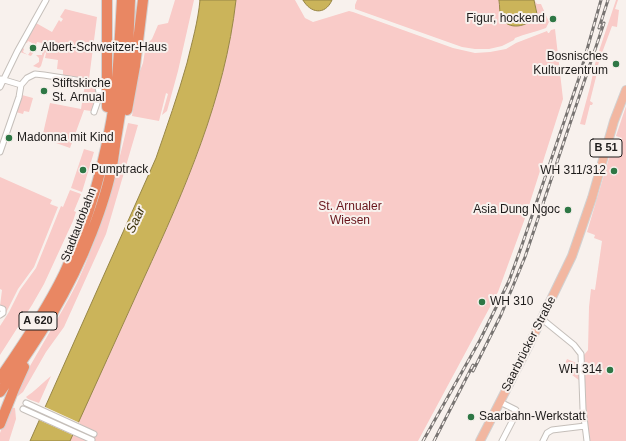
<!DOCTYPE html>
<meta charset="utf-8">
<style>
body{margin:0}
canvas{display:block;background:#f8f1ed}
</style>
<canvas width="626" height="441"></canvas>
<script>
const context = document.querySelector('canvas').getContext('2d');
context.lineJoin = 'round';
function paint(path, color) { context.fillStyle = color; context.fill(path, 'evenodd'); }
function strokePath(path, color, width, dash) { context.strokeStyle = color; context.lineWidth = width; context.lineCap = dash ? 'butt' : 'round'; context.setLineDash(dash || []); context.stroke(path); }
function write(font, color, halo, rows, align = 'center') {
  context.font = font + ' Helvetica,sans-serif'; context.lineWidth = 4; context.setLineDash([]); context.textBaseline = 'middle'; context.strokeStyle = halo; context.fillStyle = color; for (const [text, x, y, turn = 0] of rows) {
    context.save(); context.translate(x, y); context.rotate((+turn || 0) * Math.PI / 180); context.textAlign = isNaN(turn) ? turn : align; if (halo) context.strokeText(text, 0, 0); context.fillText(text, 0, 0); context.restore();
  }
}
const green = new Path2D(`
 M175,0H194L178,71L167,111L162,115L168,94L166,93L159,121L132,116L138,76L143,63L146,45L152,39L158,25L168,23Z
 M236,0H295L305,18L313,22L349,11L353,12L453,48L475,53L490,52L506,49L516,43L547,31L548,33H549L551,30L555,29L563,99L524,221L498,292L418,441H70C95,387 119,332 144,278C185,189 225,98 236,0Z
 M357,0H499L501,14H537L535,1L537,4H541L549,22L546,28C535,32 525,34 515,38L514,40L502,46L489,49H475L462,47L355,9V5Z
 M616,0H618L615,9L619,10L617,27L612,26L599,61L596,77L590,101L593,103L592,105H590L585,125L580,124L590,87L596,60Z
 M65,9L97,17L89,79L63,76V70L57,69L58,60L45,58L46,53L45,52L41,66L39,68L33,66L39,62V58L36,55H42L43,48L41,47L42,43L37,42L36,45L28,41L27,43L25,42L23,48L24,49L23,52L28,55L30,52L33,53L31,56L20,52L36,23L52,32L59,20L61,22L63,19L60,17Z
 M85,84L92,85L95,88L97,94L91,111L84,110L70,148L42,138L50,103L81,109Z
 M22,95L33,98L29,112L24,111L23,114L16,112Z
 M626,106V441H590L586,408L584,355L588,350L589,307L591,289L595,290L602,241L594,238L595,235L587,232L612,148L618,149L622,138L616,136Z
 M128,123L138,125L106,234L64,327L46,352L23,392L18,396L15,395C33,357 58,321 77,283C101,232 115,178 128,123Z
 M84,149L94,152L82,192L71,188Z
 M0,177L52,200L50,204L58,207L34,267L18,289L6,313L0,306L2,290L0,289Z
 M70,190L81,194L74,211L76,212L73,221L44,284L32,305L0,355V326L9,312L20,290L36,268L61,206L63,207Z
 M567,359L579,364L580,381L563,368Z
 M51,376L39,403L28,399L26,397C35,391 42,383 51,376Z
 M10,407L15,408L16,419L9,441H0V433Z`);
const water = new Path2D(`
 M200,0H236C225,98 185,189 144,278C119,332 95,387 70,441H30L156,158C167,126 178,95 187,63C192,42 198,22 200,0Z
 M303,0H332C325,16 310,13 303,0Z
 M499,0H534L537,14C531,25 511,32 502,19C499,14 500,6 499,0Z`);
const pier = new Path2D(`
 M43,406L80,423L75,436L37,419Z`);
const street = new Path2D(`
 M1,79L21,85
 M0,87L17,52L46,0
 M0,152L19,97L21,85L27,78L35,74L44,75L95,83C103,92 97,102 94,112
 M0,308L3,309V313L0,315
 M542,319L574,345L581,354L583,409L587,441
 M500,402L516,410L517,412L502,441
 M26,403L94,434
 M23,409L92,440
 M543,441L547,433L552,430L585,426`);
const primary = new Path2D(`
 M480,441L528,347L572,256L592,198L614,121L626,90`);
const highway = new Path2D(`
 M107,0V107
 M127,110L135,66L143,0
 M0,378C23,345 46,311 64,274C89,221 107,156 115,97C119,65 120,32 122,0
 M0,392C37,341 69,292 92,232C100,211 108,188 112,166C114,155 115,144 117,133C125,89 129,45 130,0
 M0,424L14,389L24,367`);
const rail = new Path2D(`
 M599,28L608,0
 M473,371L501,315L525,257L604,23
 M423,441L480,340L509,281L522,245L579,78L601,0
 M434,441L473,365`);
const markers = [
 [553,19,4,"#2e7745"],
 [33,48,4,"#2e7745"],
 [616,64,4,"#2e7745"],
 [44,91,4,"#2e7745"],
 [9,138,4,"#2e7745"],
 [83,170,4,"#2e7745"],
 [614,171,4,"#2e7745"],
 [568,210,4,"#2e7745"],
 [482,302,4,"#2e7745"],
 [610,370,4,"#2e7745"],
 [471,417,4,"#2e7745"]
];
const shields = [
 [606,148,32],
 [38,321,38]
];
const shieldNames = [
 ["B 51",606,148],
 ["A 620",38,321]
];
const poiNames = [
 ["Figur, hockend",545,19,"right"],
 ["Albert-Schweitzer-Haus",41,48],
 ["Bosnisches",608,57,"right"],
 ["Kulturzentrum",608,71,"right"],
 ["Stiftskirche",52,84],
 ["St. Arnual",52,98],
 ["Madonna mit Kind",17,138],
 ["Pumptrack",91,170],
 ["WH 311/312",606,171,"right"],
 ["Asia Dung Ngoc",560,210,"right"],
 ["WH 310",490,302],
 ["WH 314",602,370,"right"],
 ["Saarbahn-Werkstatt",479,417]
];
const parkNames = [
 ["St. Arnualer",350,207],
 ["Wiesen",350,221]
];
const streetNames = [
 ["Stadtautobahn",79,225,-69],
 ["Saarbrücker Straße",529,344,-63]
];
const waterNames = [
 ["Saar",136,220,-65]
];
paint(green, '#f9cbc8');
paint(water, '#cbb45a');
strokePath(water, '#978647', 1);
paint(pier, '#f8f1ed');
strokePath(street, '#c5bfba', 7);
strokePath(primary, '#d2d1d1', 10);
strokePath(highway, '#d2d1d1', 12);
strokePath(street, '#fff', 5);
strokePath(primary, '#f2b7a1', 8);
strokePath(highway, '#e98763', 10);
strokePath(rail, '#787472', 3);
strokePath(rail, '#f8f1ed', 1.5, [4.5]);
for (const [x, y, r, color] of markers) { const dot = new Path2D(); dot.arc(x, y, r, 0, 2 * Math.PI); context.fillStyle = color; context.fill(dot); strokePath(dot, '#f8f1ed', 1.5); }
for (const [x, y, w] of shields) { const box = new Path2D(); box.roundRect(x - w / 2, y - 9, w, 18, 3); context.fillStyle = '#f8f1ed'; context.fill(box); strokePath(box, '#1d1b1a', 1); }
write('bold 11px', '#1d1b1a', null, shieldNames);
write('12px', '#1d1b1a', '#f8f1ed', poiNames, 'left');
write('12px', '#67151b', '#f8f1ed', parkNames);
write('12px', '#1d1b1a', '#f8f1ed', streetNames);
write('italic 13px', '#3d340b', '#f8f1ed', waterNames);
</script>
